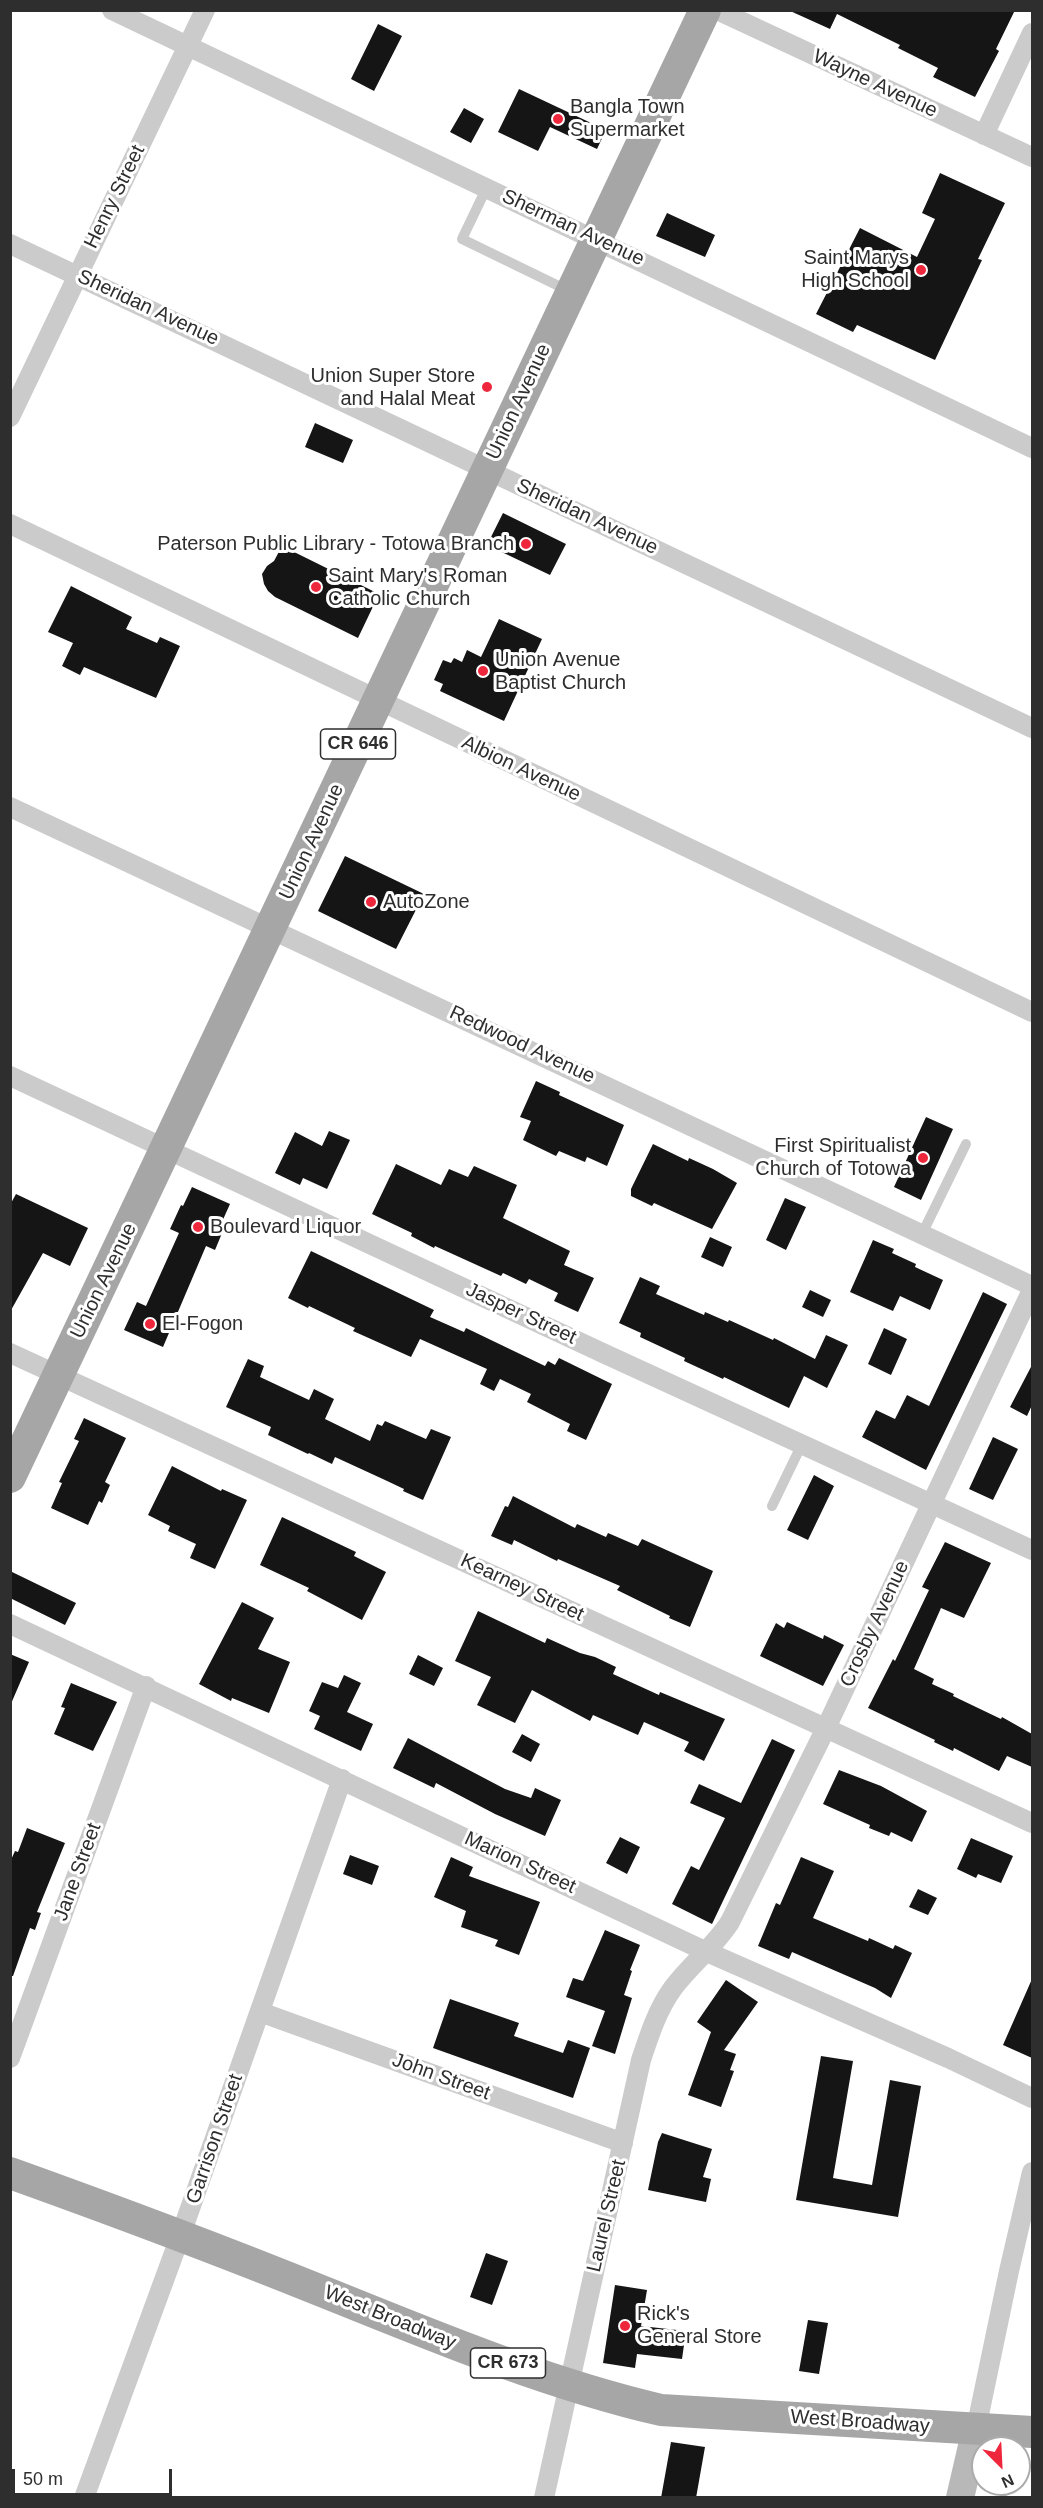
<!DOCTYPE html>
<style>
body{margin:0}
#map{position:relative;width:1043px;height:2508px;overflow:hidden;background:#fff;font-family:Helvetica,sans-serif}
canvas{display:block}
.frame{position:absolute;inset:0;border:12px solid #2e2e2e;pointer-events:none}
.north{position:absolute;left:971px;top:2436px;width:60px;height:60px;box-sizing:border-box;background:#fff;border:2px solid #ababab;border-radius:50%;rotate:156deg;font-size:16px;font-weight:700;line-height:24px;text-align:center;color:#2e2e2e}
.north::after{content:'';display:block;margin:auto;width:21px;height:27px;background:#ee273d;clip-path:polygon(50% 0,100% 100%,50% 72%,0 100%)}
.scale{position:absolute;left:12px;top:2469px;width:160px;height:27px;box-sizing:border-box;border:3px solid #2e2e2e;border-top:0;padding-left:8px;font-size:18px;line-height:21px;white-space:nowrap;color:#2e2e2e;-webkit-text-stroke:4px #fff;paint-order:stroke}
</style>
<div id="map">
<canvas width="1043" height="2508"></canvas>
<div class="frame"></div>
<div class="north">N</div>
<div class="scale">50 m</div>
</div>
<script>
const context = document.querySelector('canvas').getContext('2d');
context.lineJoin = 'round';
function paint(path, color) { context.fillStyle = color; context.fill(path, 'evenodd'); }
function strokePath(path, color, width, dash) { context.strokeStyle = color; context.lineWidth = width; context.lineCap = dash ? 'butt' : 'round'; context.setLineDash(dash || []); context.stroke(path); }
function write(font, color, halo, rows, align = 'center') {
  context.font = font + ' Helvetica,sans-serif'; context.lineWidth = 6; context.setLineDash([]); context.textBaseline = 'middle'; context.strokeStyle = halo; context.fillStyle = color; for (const [text, x, y, turn = 0] of rows) {
    context.save(); context.translate(x, y); context.rotate((+turn || 0) * Math.PI / 180); context.textAlign = isNaN(turn) ? turn : align; if (halo) context.strokeText(text, 0, 0); context.fillText(text, 0, 0); context.restore();
  }
}
const building = new Path2D(`
 M788,10H1015L996,49L999,51L975,97L933,77L938,68L898,48L900,45L837,14L830,29Z
 M378,24L402,36L374,91L351,79Z
 M519,89L606,130L597,149L550,127L538,151L498,132Z
 M464,108L484,119L471,143L450,132Z
 M940,173L1005,203L978,259L982,260L935,360L857,325L853,332L816,314L860,228L917,257L935,219L922,213Z
 M667,213L715,235L705,257L656,236Z
 M315,423L353,440L343,463L305,447Z
 M503,513L566,544L550,575L487,545Z
 M282,546L379,594L358,638L275,597L268,591L264,584L262,574L267,566L274,561Z
 M71,586L132,617L126,629L157,643L160,637L180,646L156,698L84,667L80,675L62,666L73,643L48,632Z
 M499,619L542,639L504,721L440,691L443,684L434,680L443,660L451,663L454,658L462,662L467,650L481,657Z
 M345,856L424,894L396,949L318,911Z
 M536,1081L560,1092L559,1095L624,1125L607,1166L587,1157L585,1162L559,1151L556,1156L523,1140L531,1121L520,1117Z
 M926,1117L953,1129L921,1200L894,1187Z
 M329,1131L350,1140L327,1189L303,1178L300,1185L275,1173L295,1132L322,1146Z
 M653,1144L688,1161L689,1158L713,1169L737,1183L712,1229L654,1203L652,1206L631,1196V1189Z
 M396,1164L441,1185L449,1169L468,1177L474,1166L517,1185L503,1218L570,1251L564,1265L594,1278L578,1312L554,1301L558,1293L529,1279L526,1284L503,1273L501,1276L435,1246L434,1248L411,1236L412,1233L372,1214Z
 M192,1187L230,1204L221,1224L225,1226L215,1250L206,1246L163,1347L124,1330L137,1302L146,1306L179,1233L170,1229L181,1205L183,1206Z
 M16,1194L88,1228L70,1266L43,1253L10,1312V1205Z
 M785,1198L806,1207L786,1250L766,1240Z
 M710,1237L732,1247L723,1267L701,1257Z
 M873,1240L894,1249L892,1253L916,1264L915,1267L943,1280L930,1310L900,1296L893,1311L850,1292Z
 M311,1251L434,1310L430,1317L464,1332L466,1328L545,1366L548,1361L555,1365L559,1358L612,1384L586,1440L567,1431L570,1424L527,1402L531,1394L500,1379L494,1391L480,1384L487,1369L420,1339L411,1357L353,1331L355,1328L309,1306L308,1308L288,1298Z
 M640,1277L660,1286L656,1294L704,1315L705,1312L728,1322L729,1320L773,1340L774,1338L815,1359L826,1335L848,1345L827,1388L804,1376L789,1408L724,1377L723,1379L684,1361L685,1358L640,1337L641,1333L619,1323Z
 M810,1290L831,1300L823,1317L802,1307Z
 M983,1292L1007,1304L926,1470L862,1437L876,1410L895,1419L907,1395L929,1406Z
 M884,1328L907,1339L891,1375L868,1364Z
 M248,1359L264,1366L260,1377L309,1400L314,1389L334,1399L325,1419L370,1441L377,1424L382,1426L385,1421L426,1439L431,1429L451,1437L423,1500L403,1491L404,1489L385,1480L335,1457L332,1464L309,1453L308,1454L268,1435L271,1427L226,1407Z
 M1032,1365V1405L1027,1416L1010,1407Z
 M84,1418L126,1438L105,1482L110,1485L102,1503L99,1501L88,1525L51,1508L62,1483L59,1482L79,1441L74,1439Z
 M993,1437L1018,1449L993,1500L969,1489Z
 M172,1466L221,1491L222,1489L247,1500L215,1569L190,1558L196,1544L168,1531L170,1526L148,1515Z
 M814,1475L834,1486L808,1540L787,1530Z
 M513,1496L575,1528L577,1524L606,1537L608,1533L638,1546L642,1539L713,1571L690,1627L669,1618L670,1616L617,1590L620,1586L558,1559L557,1561L514,1540L512,1545L491,1536L505,1506L508,1507Z
 M282,1517L356,1552L354,1556L386,1572L362,1620L307,1591L309,1588L260,1565Z
 M945,1542L991,1563L964,1618L941,1608L914,1669L934,1679L932,1684L954,1694L953,1696L1001,1719L1002,1717L1032,1734V1767L1007,1756L999,1771L954,1748L953,1751L934,1742L935,1740L868,1708L893,1659L895,1661L929,1590L922,1587Z
 M10,1571L76,1603L65,1625L10,1598Z
 M242,1602L274,1618L258,1649L290,1662L269,1713L232,1698L231,1701L199,1684Z
 M478,1611L545,1643L547,1638L580,1653L595,1657L616,1667L613,1674L659,1695L660,1692L725,1719L704,1761L684,1751L689,1742L644,1722L638,1735L593,1715L590,1721L532,1690L515,1723L477,1705L491,1677L455,1661Z
 M787,1622L823,1639L824,1635L844,1645L823,1686L760,1656L776,1623L784,1628Z
 M10,1654L29,1662L10,1706Z
 M418,1655L443,1668L434,1686L409,1674Z
 M344,1675L361,1683L347,1712L373,1724L361,1751L314,1729L320,1716L309,1711L322,1682L338,1688Z
 M71,1683L117,1702L93,1751L54,1734L65,1708L61,1707Z
 M522,1734L540,1744L531,1762L512,1752Z
 M408,1738L505,1789L531,1798L535,1788L561,1800L545,1836L495,1814L436,1783L434,1788L393,1768Z
 M772,1739L795,1750L712,1924L672,1904L691,1866L699,1870L725,1818L690,1803L699,1784L741,1803Z
 M839,1770L881,1786L927,1811L912,1842L891,1832L889,1836L869,1828L870,1825L823,1804Z
 M27,1828L65,1843L37,1912L41,1913L35,1930L30,1928L13,1976H10V1862L15,1851L18,1852Z
 M620,1837L640,1847L627,1874L606,1863Z
 M971,1838L1013,1856L1001,1883L978,1874L976,1878L957,1869Z
 M350,1855L379,1866L372,1885L343,1874Z
 M451,1857L473,1867L469,1876L540,1902L519,1955L495,1946L498,1940L461,1927L466,1911L434,1897Z
 M801,1857L834,1871L813,1918L868,1941L869,1938L893,1949L895,1945L912,1953L891,1998L875,1988L792,1952L789,1959L758,1946L776,1903L780,1905Z
 M918,1889L937,1898L928,1915L909,1907Z
 M605,1930L640,1945L630,1970L632,1971L624,1995L632,1998L615,2054L592,2046L605,2011L566,1997L573,1978L583,1981Z
 M1032,1979V2058L1003,2045Z
 M726,1980L758,2002L724,2050L736,2054L730,2070L734,2071L721,2107L688,2095L711,2032L697,2022Z
 M450,1999L519,2023L514,2036L563,2053L568,2040L590,2048L573,2098L433,2048Z
 M821,2056L853,2061L833,2178L872,2185L890,2080L921,2086L898,2217L796,2200Z
 M662,2133L712,2149L703,2177L711,2179L706,2202L648,2190L658,2142Z
 M486,2253L508,2261L492,2305L470,2297Z
 M615,2285L647,2290L641,2326L686,2331L682,2359L637,2354L635,2368L603,2363Z
 M808,2320L828,2323L819,2374L799,2371Z
 M671,2442L705,2447L696,2498H661Z`);
const lane = new Path2D(`
 M487,187L462,239L569,291
 M922,1234L966,1144
 M772,1506L802,1444`);
const street = new Path2D(`
 M112,10L1032,448
 M717,10L1032,157
 M984,135L1032,33
 M10,244L1032,728
 M10,417L205,10
 M10,524L1032,1012
 M10,807L1032,1286
 M10,1076L605,1354L1032,1550
 M10,1353L1032,1823
 M10,1624L707,1952L948,2058L1032,2098
 M260,2012L623,2143
 M10,2058L146,1686
 M976,2429L1009,2271L1032,2172
 M84,2498L181,2234L342,1779
 M544,2498L641,2060C649,2036 657,2010 673,1988C690,1965 714,1947 730,1922L826,1728L1032,1290`);
const secondary = new Path2D(`
 M960,2498L976,2429`);
const primary = new Path2D(`
 M10,1477L705,10
 M10,2173C116,2211 220,2250 324,2292C434,2336 545,2383 661,2410L1032,2432`);
const markers = [
 [558,119,6,"#ee273d"],
 [921,270,6,"#ee273d"],
 [487,387,6,"#ee273d"],
 [526,544,6,"#ee273d"],
 [316,587,6,"#ee273d"],
 [483,671,6,"#ee273d"],
 [371,902,6,"#ee273d"],
 [923,1158,6,"#ee273d"],
 [198,1227,6,"#ee273d"],
 [150,1324,6,"#ee273d"],
 [625,2326,6,"#ee273d"]
];
const shields = [
 [358,744,75],
 [508,2363,75]
];
const shieldNames = [
 ["CR 646",358,744],
 ["CR 673",508,2363]
];
const streetNames = [
 ["Wayne Avenue",875,84,25],
 ["Henry Street",115,197,-64],
 ["Sherman Avenue",573,228,25],
 ["Sheridan Avenue",148,308,25],
 ["Union Avenue",519,402,-65],
 ["Sheridan Avenue",587,517,25],
 ["Albion Avenue",521,769,25],
 ["Union Avenue",312,842,-65],
 ["Redwood Avenue",522,1045,25],
 ["Union Avenue",104,1281,-64],
 ["Jasper Street",521,1314,25],
 ["Kearney Street",522,1588,25],
 ["Crosby Avenue",875,1624,-65],
 ["Marion Street",520,1863,25],
 ["Jane Street",78,1872,-70],
 ["John Street",441,2077,20],
 ["Garrison Street",215,2139,-71],
 ["Laurel Street",607,2216,-77],
 ["West Broadway",390,2318,22],
 ["West Broadway",860,2422,4]
];
const poiNames = [
 ["Bangla Town",570,107],
 ["Supermarket",570,130],
 ["Saint Marys",909,258,"right"],
 ["High School",909,281,"right"],
 ["Union Super Store",475,376,"right"],
 ["and Halal Meat",475,399,"right"],
 ["Paterson Public Library - Totowa Branch",514,544,"right"],
 ["Saint Mary's Roman",328,576],
 ["Catholic Church",328,599],
 ["Union Avenue",495,660],
 ["Baptist Church",495,683],
 ["AutoZone",383,902],
 ["First Spiritualist",911,1146,"right"],
 ["Church of Totowa",911,1169,"right"],
 ["Boulevard Liquor",210,1227],
 ["El-Fogon",162,1324],
 ["Rick's",637,2314],
 ["General Store",637,2337]
];
paint(building, '#151515');
strokePath(lane, '#cbcbcb', 10);
strokePath(street, '#cbcbcb', 20);
strokePath(secondary, '#b8b8b8', 28);
strokePath(primary, '#a6a6a6', 32);
for (const [x, y, r, color] of markers) { const dot = new Path2D(); dot.arc(x, y, r, 0, 2 * Math.PI); context.fillStyle = color; context.fill(dot); strokePath(dot, '#fff', 2); }
for (const [x, y, w] of shields) { const box = new Path2D(); box.roundRect(x - w / 2, y - 15, w, 30, 4.5); context.fillStyle = '#fff'; context.fill(box); strokePath(box, '#2e2e2e', 1.5); }
write('bold 18px', '#2e2e2e', null, shieldNames);
write('20px', '#2e2e2e', '#fff', streetNames);
write('20px', '#2e2e2e', '#fff', poiNames, 'left');
</script>
